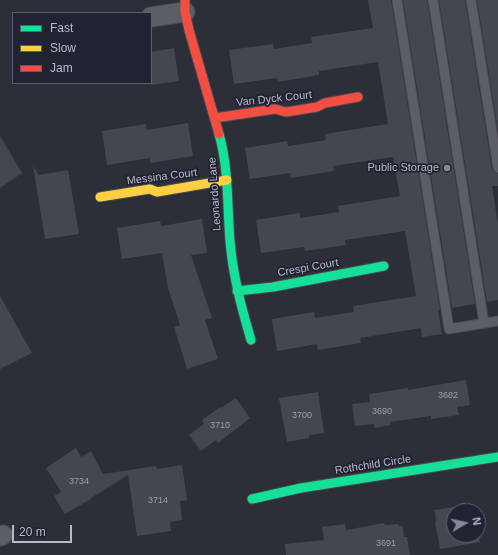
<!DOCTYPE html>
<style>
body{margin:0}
#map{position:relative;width:498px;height:555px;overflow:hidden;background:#2c2f37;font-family:Helvetica,sans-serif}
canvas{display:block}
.legend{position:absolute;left:12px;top:12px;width:140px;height:72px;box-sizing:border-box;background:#202331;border:1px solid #5c5f6d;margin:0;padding:5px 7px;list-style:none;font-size:12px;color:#b7bac7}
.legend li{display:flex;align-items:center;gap:8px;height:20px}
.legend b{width:20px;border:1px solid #5c5f6d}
.north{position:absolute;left:446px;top:503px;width:40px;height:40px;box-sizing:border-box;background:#202331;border:1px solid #5c5f6d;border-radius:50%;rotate:81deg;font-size:11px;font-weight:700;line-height:16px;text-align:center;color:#b7bac7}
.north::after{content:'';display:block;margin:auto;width:14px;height:18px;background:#868995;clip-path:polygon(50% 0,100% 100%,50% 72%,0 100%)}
.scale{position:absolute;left:12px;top:525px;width:60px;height:18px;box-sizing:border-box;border:2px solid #b7bac7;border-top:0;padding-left:5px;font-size:12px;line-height:14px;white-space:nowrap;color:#b7bac7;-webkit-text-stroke:3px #202331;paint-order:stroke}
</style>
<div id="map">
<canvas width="498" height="555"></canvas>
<ul class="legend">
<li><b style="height:5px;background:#16e098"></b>Fast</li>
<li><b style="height:5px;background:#ffcf43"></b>Slow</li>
<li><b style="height:5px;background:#f24e42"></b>Jam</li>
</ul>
<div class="north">N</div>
<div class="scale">20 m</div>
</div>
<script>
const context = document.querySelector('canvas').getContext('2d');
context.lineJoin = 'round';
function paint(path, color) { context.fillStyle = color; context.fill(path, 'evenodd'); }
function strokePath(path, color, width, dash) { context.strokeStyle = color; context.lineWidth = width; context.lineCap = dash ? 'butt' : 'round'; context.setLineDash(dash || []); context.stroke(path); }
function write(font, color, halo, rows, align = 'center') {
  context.font = font + ' Helvetica,sans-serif'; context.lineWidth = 3.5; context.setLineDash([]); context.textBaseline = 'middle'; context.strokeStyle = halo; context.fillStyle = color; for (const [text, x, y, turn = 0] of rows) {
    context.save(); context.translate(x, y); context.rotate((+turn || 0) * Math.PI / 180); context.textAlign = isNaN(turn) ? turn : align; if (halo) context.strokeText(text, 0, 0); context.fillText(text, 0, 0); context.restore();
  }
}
const building = new Path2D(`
 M368,0H391L440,310H438L442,334L422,337L421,328L360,338L361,343L318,350L317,344L277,351L272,319L314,312L315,318L354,312L353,306L416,296L405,231L345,240L346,245L305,251L304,247L261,253L256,220L300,213V218L339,212L338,206L400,196L393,157L333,166L334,171L291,178L290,173L250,179L245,148L287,141L288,146L326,140L325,134L388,124L378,62L319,71V75L278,82L277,78L234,84L229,50L273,44L274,49L312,43L311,37L373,28Z
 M403,0H427L475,304L452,308Z
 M439,0H465L492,169L494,172L498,174V186H492L498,224V300L487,302Z
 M477,0H498V130Z
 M174,48L179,81L151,85V52Z
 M188,123L193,156L150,163V158L107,165L102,131L146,124L147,130Z
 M0,136L22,173L0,188Z
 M33,166L39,175L68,170L79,234L45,239Z
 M202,219L207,253L191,255L212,318L205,320L218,359L187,369L174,327L180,325L168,288L162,253L122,259L117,228L160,221L161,226Z
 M0,296L32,353L0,369Z
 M466,380L470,405L457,407L459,415L431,419V416L390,422L391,425L374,428V424L355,426L352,404L370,402L369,394L408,388V390Z
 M318,392L324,433L309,435V438L287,442L279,398Z
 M236,398L250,418L218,443L216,440L201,451L189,435L204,424L202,420L220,407L221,408Z
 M76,448L81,457L91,451L103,474L156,466L157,469L182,465L187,500L180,501L182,520L170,522L171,531L137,536L128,475L91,498V499L65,514L54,496L61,492L46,468Z
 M474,504L475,511H454V535H478V528L480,542L440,549L435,522H436L435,510Z
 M384,523L385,525L399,524V526H403L404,537H407L410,555H286L285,544L324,540L322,527L345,524L346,530Z`);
const lane = new Path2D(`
 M397,0L449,329L498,321
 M433,0L484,323
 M471,0L498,168`);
const street = new Path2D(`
 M151,17L185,12
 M0,536L3,535`);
const fast = new Path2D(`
 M219,134C229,169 227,205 230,241C233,276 241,306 251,340
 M237,291L273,287L384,266
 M252,499L301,488L498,457`);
const slow = new Path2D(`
 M100,197L150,189L157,192L227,180`);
const jam = new Path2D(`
 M185,0V12L189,30L219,134
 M215,118L275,109L286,112L317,107L325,103L358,97`);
const markers = [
 [447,168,4,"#868995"]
];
const numberNames = [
 ["3682",448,396],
 ["3690",382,412],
 ["3700",302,416],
 ["3710",220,426],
 ["3734",79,482],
 ["3714",158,501],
 ["3691",386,544]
];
const streetNames = [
 ["Van Dyck Court",274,99,-6],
 ["Messina Court",162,177,-7],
 ["Leonardo Lane",215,194,-94],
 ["Crespi Court",308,268,-10],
 ["Rothchild Circle",373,465,-9]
];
const poiNames = [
 ["Public Storage",439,168]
];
paint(building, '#45474e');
strokePath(lane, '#484a50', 11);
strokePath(street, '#484a50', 21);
strokePath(fast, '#484a50', 11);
strokePath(slow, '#484a50', 11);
strokePath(jam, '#484a50', 11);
strokePath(lane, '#5c5e65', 9);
strokePath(street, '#5c5e65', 19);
strokePath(fast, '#16e098', 9);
strokePath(slow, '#ffcf43', 9);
strokePath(jam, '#f24e42', 9);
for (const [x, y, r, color] of markers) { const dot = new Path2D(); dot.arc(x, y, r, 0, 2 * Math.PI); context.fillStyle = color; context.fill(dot); strokePath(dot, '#202331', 1.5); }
write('9px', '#9a9da9', null, numberNames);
write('11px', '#b7bac7', '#202331', streetNames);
write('11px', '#b7bac7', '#202331', poiNames, 'right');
</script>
